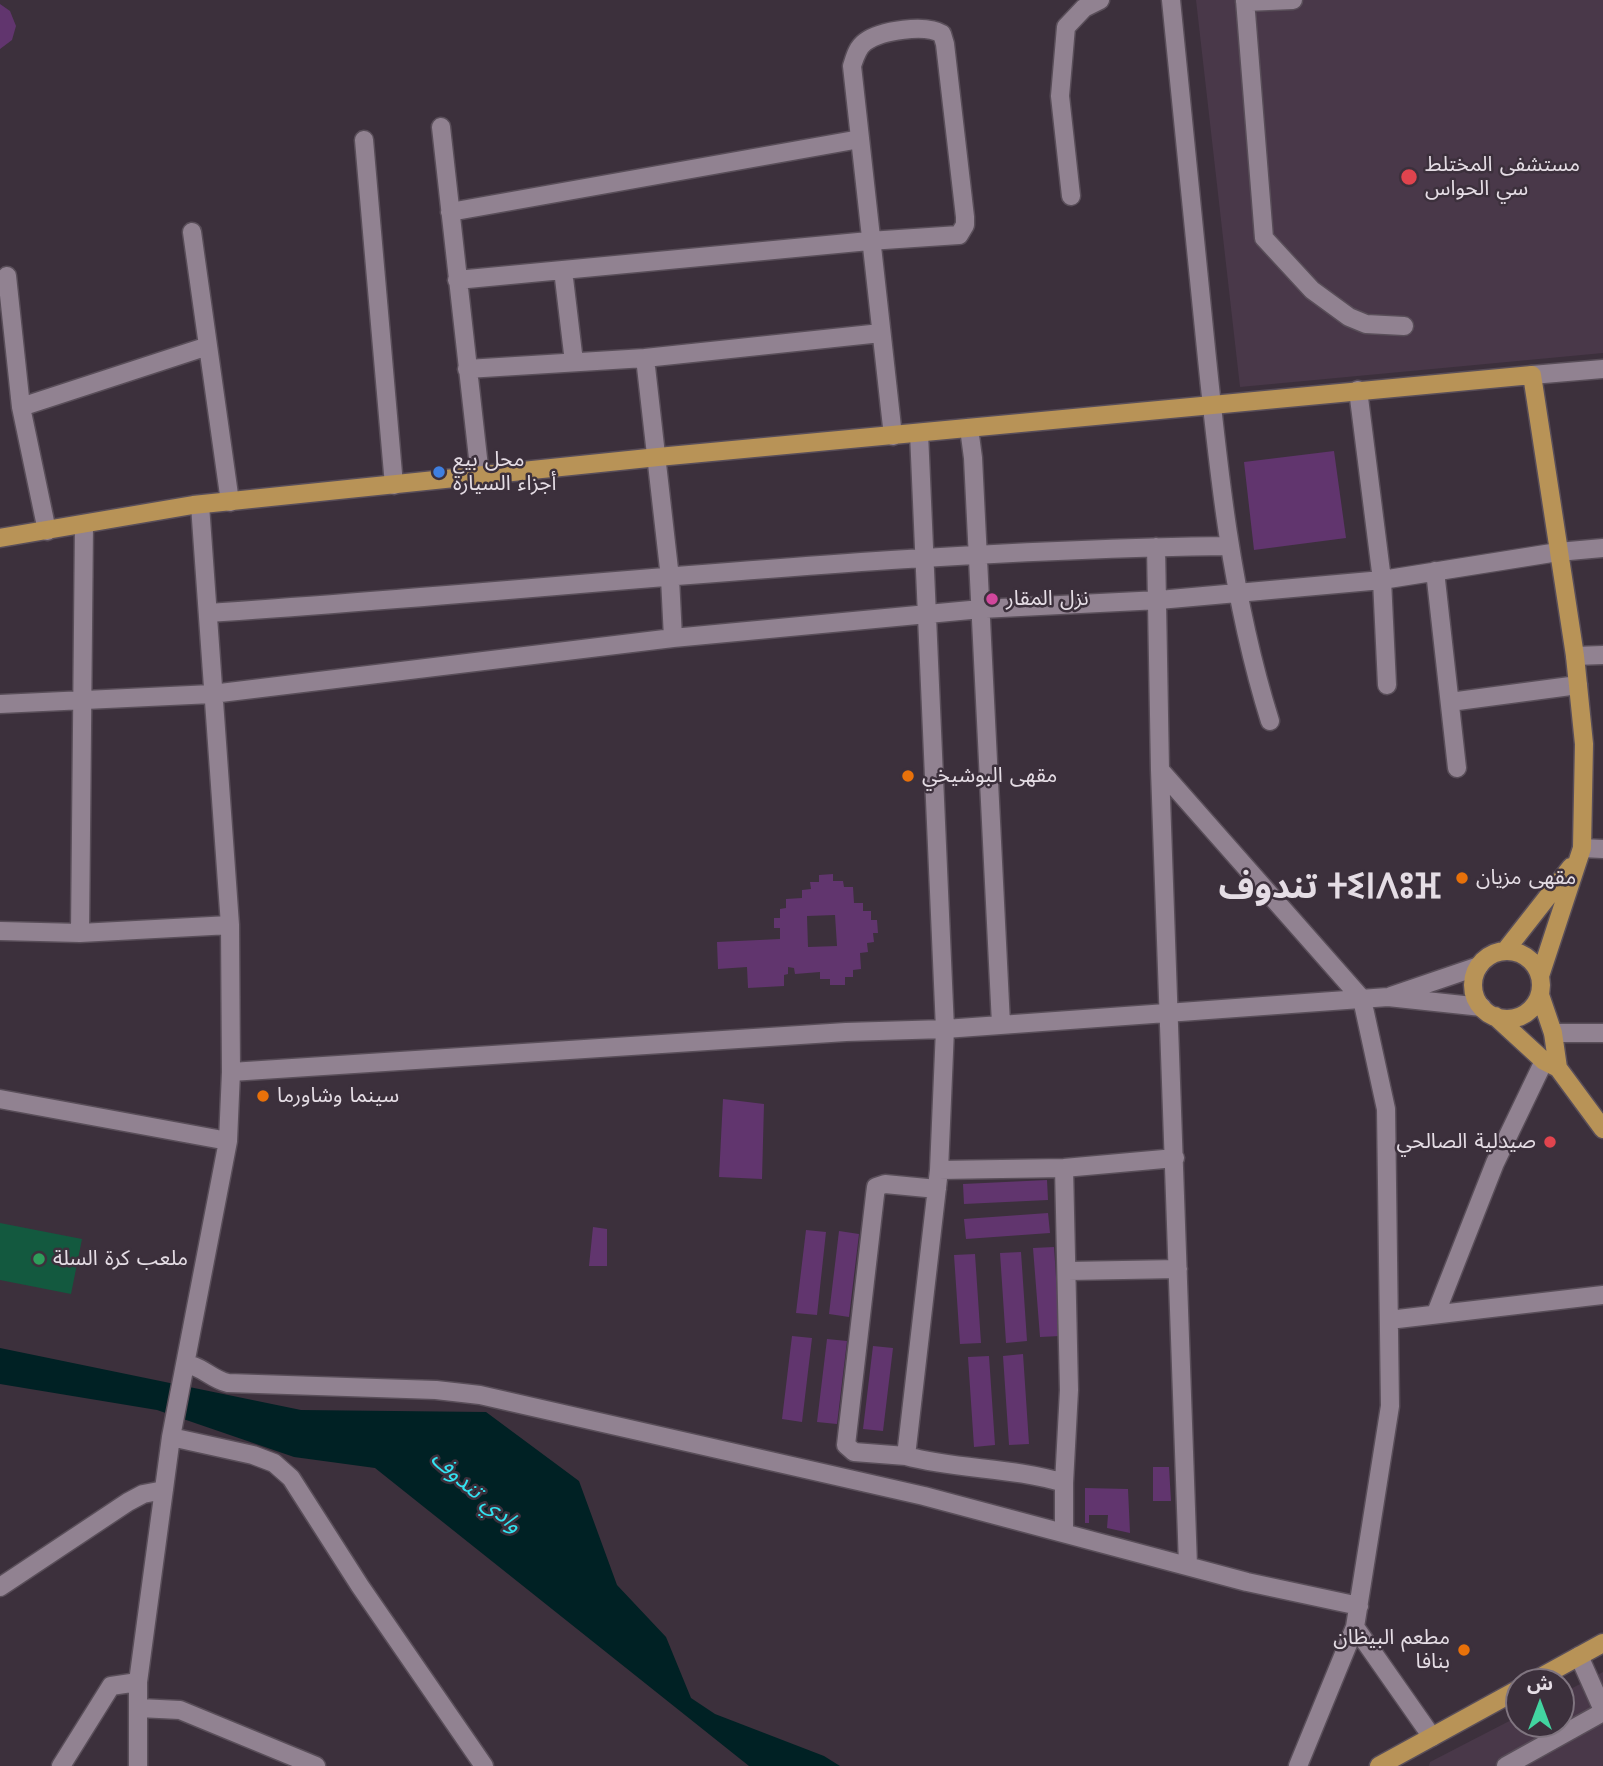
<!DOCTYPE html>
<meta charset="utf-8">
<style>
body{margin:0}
#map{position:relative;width:1603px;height:1766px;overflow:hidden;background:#3c303c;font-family:"Work Sans","Noto Sans Arabic",sans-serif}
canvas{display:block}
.north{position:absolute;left:1505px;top:1668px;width:70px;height:70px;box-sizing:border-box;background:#3c303c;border:2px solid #807580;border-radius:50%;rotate:0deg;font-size:19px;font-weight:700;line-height:28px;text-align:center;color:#e5dde5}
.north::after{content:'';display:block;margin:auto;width:24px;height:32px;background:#42d4a0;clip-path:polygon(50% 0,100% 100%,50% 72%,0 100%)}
</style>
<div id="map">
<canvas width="1603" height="1766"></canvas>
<div class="north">ش</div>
</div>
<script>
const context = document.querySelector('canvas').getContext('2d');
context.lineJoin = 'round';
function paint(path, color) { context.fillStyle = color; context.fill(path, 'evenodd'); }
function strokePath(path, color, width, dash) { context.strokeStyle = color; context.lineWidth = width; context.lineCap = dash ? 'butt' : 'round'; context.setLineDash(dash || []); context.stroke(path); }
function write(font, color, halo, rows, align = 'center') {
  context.font = font + ' "Work Sans","Noto Sans Arabic","Noto Sans Tifinagh",sans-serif'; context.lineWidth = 5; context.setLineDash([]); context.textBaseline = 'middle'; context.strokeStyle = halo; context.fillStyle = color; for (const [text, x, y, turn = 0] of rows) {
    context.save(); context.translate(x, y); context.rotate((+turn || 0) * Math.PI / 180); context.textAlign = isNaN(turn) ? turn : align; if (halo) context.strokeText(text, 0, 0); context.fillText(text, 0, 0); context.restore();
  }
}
const built = new Path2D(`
 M1196,0H1603V353L1240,387Z
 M1603,1672V1766H1429L1430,1762L1519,1716V1724H1561V1694Z`);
const green = new Path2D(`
 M0,1223L82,1239L71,1294L0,1280Z`);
const water = new Path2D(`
 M0,1348L301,1410L486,1412L579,1481L617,1585L666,1637L691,1698L715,1714L824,1756L840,1766H749L375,1468L294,1457L157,1410L0,1384Z`);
const building = new Path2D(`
 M0,4L10,11L16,26L12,40L0,49Z
 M1334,451L1346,538L1254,550L1244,462Z
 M833,874V881H843L844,887H853L854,903H863V911H871V920H877L878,933H873L874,942L867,943L868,952L860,953L861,969L853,970V977H845V985H830V979H820V972L795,974L794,968L788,967V974L784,975V986L748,988L747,967L718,969L717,942L780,939V928H774V918H780V909L786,908V899L802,898V890L811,889L810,882H819V875ZM835,915L837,946L808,947L807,916Z
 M723,1099L764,1104L762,1179L719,1177Z
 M1047,1180L1048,1200L964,1204L963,1184Z
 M1048,1213L1050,1233L966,1239L964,1219Z
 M593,1227L607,1229V1266H589Z
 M806,1230L826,1232L817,1315L796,1313Z
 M839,1231L859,1234L849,1317L829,1314Z
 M1054,1247L1060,1336L1040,1337L1033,1248Z
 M1021,1252L1027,1341L1006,1343L1000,1253Z
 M975,1254L981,1343L960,1344L954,1255Z
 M792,1336L812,1338L802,1422L782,1419Z
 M827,1339L847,1341L837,1424L817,1422Z
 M873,1346L893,1348L883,1431L863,1429Z
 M1023,1354L1029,1444L1009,1445L1003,1356Z
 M989,1356L995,1445L974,1447L968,1357Z
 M1153,1467H1169L1171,1501H1153Z
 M1085,1488L1128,1489L1130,1533L1107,1528L1108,1515H1089V1523H1085Z`);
const minor = new Path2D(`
 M1171,0C1182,113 1194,226 1205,339C1218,468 1231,597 1270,721
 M1245,0L1264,238L1312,290L1349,317L1366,324L1404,326
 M1245,2L1293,0
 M441,127L480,476
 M364,140L394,485
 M1071,196L1060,96L1066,27L1084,8L1100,0
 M450,212L860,139
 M192,232L230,502
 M563,270L574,362
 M7,276L21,407L47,531
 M457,280L869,241L959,235L965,225V217L945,44L942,34C926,24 881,30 865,42C857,48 855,57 852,66L893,436
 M645,358L670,578L673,638
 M467,369L645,358L881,333
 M1532,375L1603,369
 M1358,390L1382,580L1387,685
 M21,407L208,346
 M969,428L973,458L1001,1024
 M919,433L945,1029L939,1170L906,1456C958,1470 1012,1467 1064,1483V1533
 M1156,547L1160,770L1188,1565
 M1435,571L1457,768
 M208,613C548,591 888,550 1230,546
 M1575,656L1603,655
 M1450,702L1578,685
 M0,704L212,694L673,638L981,609L1159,600L1382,580L1558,552L1603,548
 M1160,770L1362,999L1386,1109L1390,1406L1355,1627L1298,1766
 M1582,848L1603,849
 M0,931L80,933L230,925
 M80,933L84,524
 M1391,996L1479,966
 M1553,1033H1603
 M231,1072L846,1032L945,1029L1388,997L1482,1007
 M0,1099L228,1141
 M1064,1168L1069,1390L1064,1483
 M939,1170L1064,1168L1175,1158
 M1068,1271L1178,1269
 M1436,1313L1495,1163L1544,1061
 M1389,1320L1603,1295
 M186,1364C202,1366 211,1379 228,1383L436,1390L480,1395L924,1496L1247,1582L1359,1606
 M171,1437L253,1455L274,1463L291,1478L360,1586L484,1766
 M906,1456L854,1452L846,1445L875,1195L876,1187L885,1184L937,1189
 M0,1587L128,1502L143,1494L164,1490
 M1355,1627L1432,1737
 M1579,1656L1603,1710
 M139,1708L180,1710L316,1766
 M61,1766L111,1686L138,1682
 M138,1766V1682L171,1437L228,1141L231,1072L230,925L200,505
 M1506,1766L1603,1712`);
const major = new Path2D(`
 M0,538L193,505L658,457L1532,375L1575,656L1584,744L1582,848L1540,976
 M1505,951L1571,867
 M1473 985a34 34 0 1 1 68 0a34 34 0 1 1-68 0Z
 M1540,995L1553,1033L1558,1068
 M1495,1016L1544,1061L1558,1068L1603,1129
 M1532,1682L1603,1643
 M1379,1766L1519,1689`);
const markers = [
 [1409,177,9,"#e0444e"],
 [439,472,7,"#3f7fe0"],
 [992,599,7,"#d1479c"],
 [908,776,7,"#e8710a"],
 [1462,878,7,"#e8710a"],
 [263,1096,7,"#e8710a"],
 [1550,1142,7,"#e0444e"],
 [39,1259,7,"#2e9e5b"],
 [1464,1650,7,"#e8710a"]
];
const poiNames = [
 ["مستشفى المختلط",1425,165],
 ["سي الحواس",1425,189],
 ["محل بيع",453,460],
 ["أجزاء السيارة",453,484],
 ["نزل المقار",1006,599],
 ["مقهى البوشيخي",922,776],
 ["مقهى مزيان",1476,878],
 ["سينما وشاورما",277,1096],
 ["صيدلية الصالحي",1536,1142,"right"],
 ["ملعب كرة السلة",53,1259],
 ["مطعم البيظان",1450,1638,"right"],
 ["بنافا",1450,1662,"right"]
];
const waterNames = [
 ["وادي تندوف",476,1492,41]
];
const townNames = [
 ["تندوف ⵜⵉⵏⴷⵓⴼ",1330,888]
];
paint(built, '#493849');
paint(green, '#13593f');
paint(water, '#002124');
paint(building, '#61356e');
strokePath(minor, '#594e59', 21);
strokePath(major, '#594e59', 21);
strokePath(minor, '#918291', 18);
strokePath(major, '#b89357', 18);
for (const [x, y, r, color] of markers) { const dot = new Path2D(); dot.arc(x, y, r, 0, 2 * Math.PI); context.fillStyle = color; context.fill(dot); strokePath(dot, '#3c303c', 2.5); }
write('21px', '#e5dde5', '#3c303c', poiNames, 'left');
write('italic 23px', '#33e2f0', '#3c303c', waterNames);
write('bold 35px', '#e5dde5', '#3c303c', townNames);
</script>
